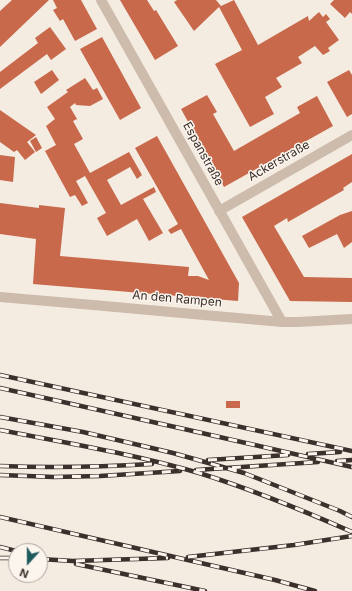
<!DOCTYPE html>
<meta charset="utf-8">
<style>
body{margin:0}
#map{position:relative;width:352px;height:591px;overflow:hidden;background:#f4ebe1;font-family:Inter,sans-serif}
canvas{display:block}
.north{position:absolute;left:8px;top:543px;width:40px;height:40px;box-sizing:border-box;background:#fbf5ee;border:1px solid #aea6a0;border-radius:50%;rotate:201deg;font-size:11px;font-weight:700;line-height:16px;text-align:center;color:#3b302b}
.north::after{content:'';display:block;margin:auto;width:14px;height:18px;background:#1f5a5e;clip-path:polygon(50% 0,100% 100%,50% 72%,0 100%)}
</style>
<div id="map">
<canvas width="352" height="591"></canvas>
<div class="north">N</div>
</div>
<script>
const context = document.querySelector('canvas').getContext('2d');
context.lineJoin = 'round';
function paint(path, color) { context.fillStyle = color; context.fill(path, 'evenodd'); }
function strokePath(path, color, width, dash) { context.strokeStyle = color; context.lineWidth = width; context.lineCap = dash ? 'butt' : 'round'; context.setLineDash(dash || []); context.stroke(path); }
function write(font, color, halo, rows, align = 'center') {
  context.font = font + ' Inter,sans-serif'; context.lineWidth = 3; context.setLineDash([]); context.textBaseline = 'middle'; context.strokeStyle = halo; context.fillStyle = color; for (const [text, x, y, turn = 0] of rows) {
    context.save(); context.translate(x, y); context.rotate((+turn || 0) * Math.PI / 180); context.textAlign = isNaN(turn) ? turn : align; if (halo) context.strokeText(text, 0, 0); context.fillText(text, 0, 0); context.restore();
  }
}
const building = new Path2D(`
 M12,0H49L0,47V11Z
 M53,0H81L97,29L75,41L63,19L60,21L53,10L57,8Z
 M120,0H147L154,11L156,10L178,46L155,60Z
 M177,0H216L221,6L234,0L258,45L308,16L309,21L319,12L323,17L326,14L330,19L326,22L339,40L328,48L330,51L323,55L315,46L298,57L302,63L276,78L282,87L265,97L274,114L250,127L215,64L242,50L219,7L194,31L174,2Z
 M334,0H352V14L350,12L345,18L330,4Z
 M50,27L66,49L51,60L47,54L0,89V72L38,43L35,38Z
 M102,37L141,108L120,120L80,49Z
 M52,70L59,80L41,94L34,82Z
 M349,70L352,75V114L347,117L327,82Z
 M85,78L93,90L97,88L103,99L90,106L76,105L75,103L70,107L77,119L73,121L83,139L74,144L90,173L129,152L142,175L137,179L130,167L107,180L121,205L154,187L156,192L143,199L163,233L149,241L137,219L107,236L97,218L106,213L85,176L76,181L88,203L82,206L75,195L70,197L45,151L56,145L46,126L55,119L47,107L68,92L66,90Z
 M207,95L217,112L213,114L234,151L300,113L297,107L317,96L333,126L224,187L181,109Z
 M0,110L36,135L27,142L35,152L25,160L17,150L14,152L0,142Z
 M157,136L239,283L238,301L33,284L36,239L0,234V203L39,208V205L65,208L60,256L189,267L188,276H198L209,280L181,229L171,234L168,230L178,224L135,148Z
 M36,137L42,148L36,152L30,141Z
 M352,154V182L343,188L344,190L288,222L287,218L274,226L304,277L352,278V302L290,301L242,217Z
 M0,155L15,157L13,182L0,180Z
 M352,211V242L344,248L337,234L309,248L302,236L340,215Z
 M226,401H240V408H226Z`);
const minor = new Path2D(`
 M101,0L282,322
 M219,211L352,135
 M0,297L93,305L282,322H298L352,319`);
const rail = new Path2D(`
 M0,375L352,451
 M0,388L184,429L352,467
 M0,417L83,432L173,453L244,473L340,511L352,517
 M0,430C66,443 134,454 199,473C251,489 302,510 352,532
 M308,454L340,452
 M208,460L288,455
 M337,461L352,460
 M0,466C51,468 101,467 152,464
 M196,470L318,462
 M0,475L54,477L100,476L180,471
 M0,517L275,580L315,591
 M0,547L16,551
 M188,557L294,545L352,536
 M0,558H16
 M40,559L73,561L168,558
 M76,564L205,591`);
const streetNames = [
 ["Espanstraße",203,154,61],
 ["Ackerstraße",279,161,-30],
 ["An den Rampen",177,299,5]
];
paint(building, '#c8694b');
strokePath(minor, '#cdbbac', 10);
strokePath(rail, '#3b302b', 4.5);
strokePath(rail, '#fbf5ee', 3, [9]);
write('12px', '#3b302b', '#fbf5ee', streetNames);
</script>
